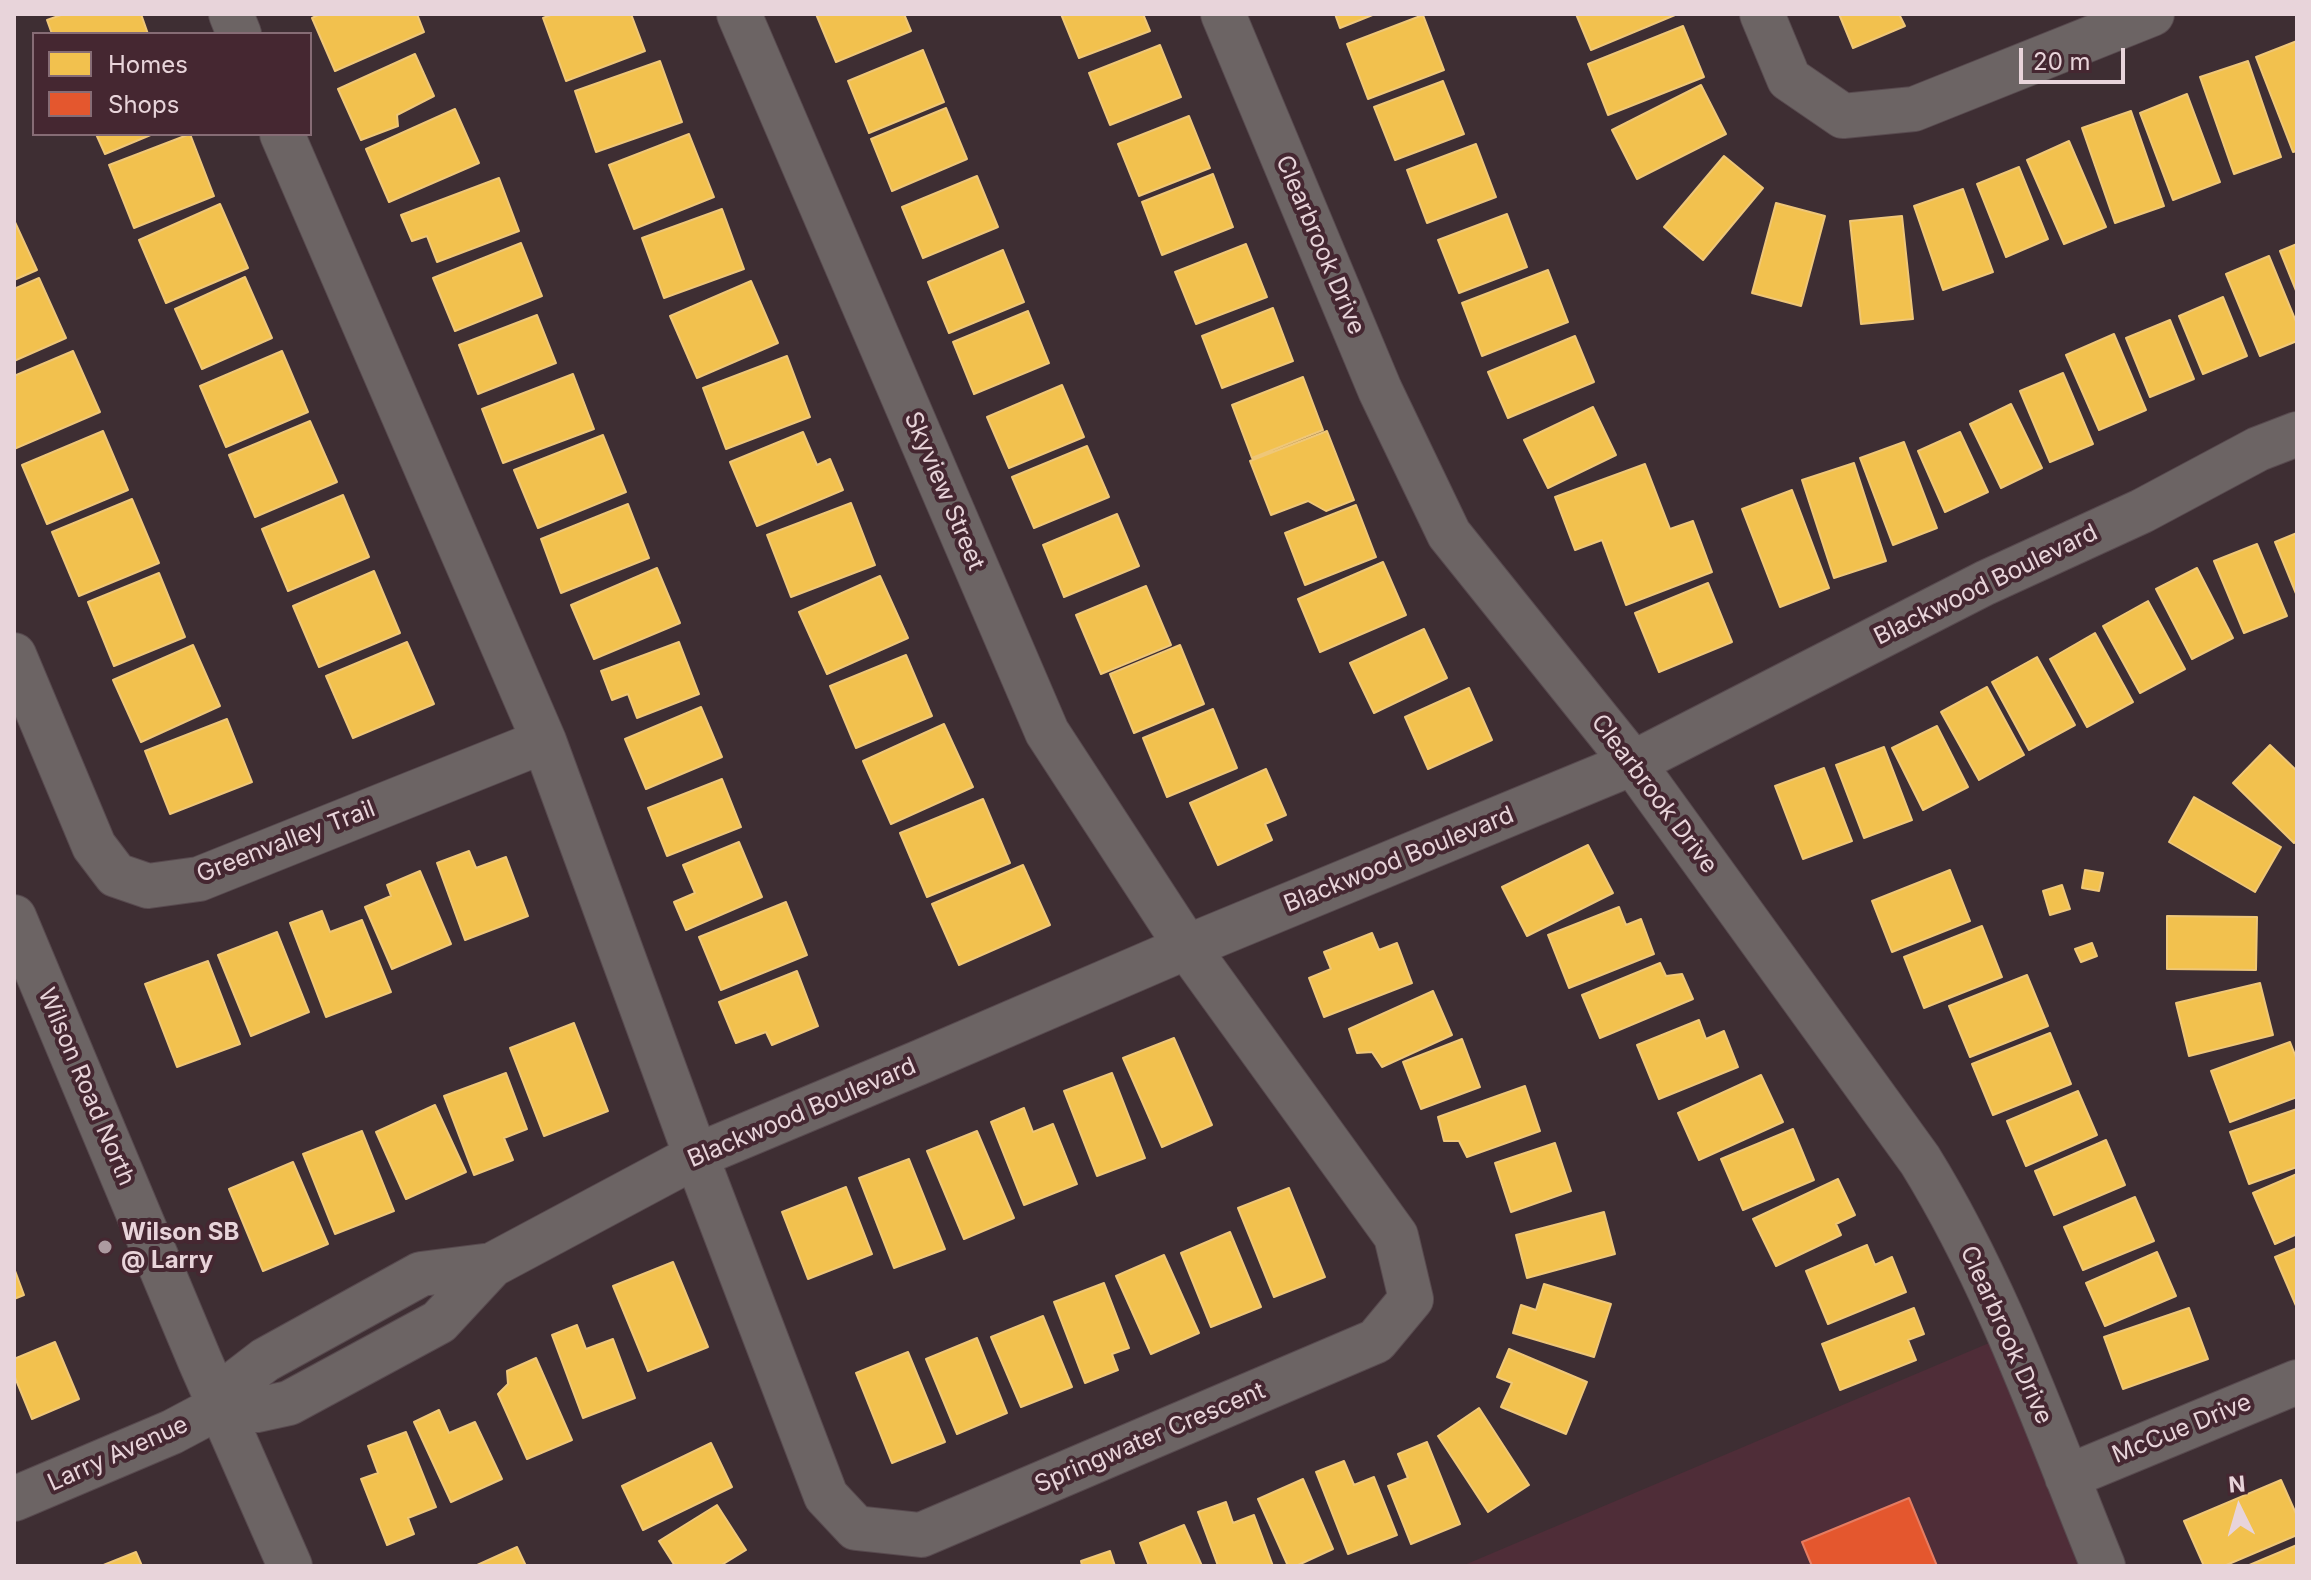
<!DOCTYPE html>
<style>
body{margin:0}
#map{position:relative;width:2311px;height:1580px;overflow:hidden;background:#3e2e33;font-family:Inter,sans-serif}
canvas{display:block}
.frame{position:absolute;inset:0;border:16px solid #e8d4da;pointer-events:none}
.legend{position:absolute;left:32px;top:32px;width:280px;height:104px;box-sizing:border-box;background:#452731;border:2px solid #866c75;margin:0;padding:10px 14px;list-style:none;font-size:24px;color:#e8d4da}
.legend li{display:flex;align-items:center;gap:16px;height:40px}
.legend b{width:40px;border:2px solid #866c75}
.north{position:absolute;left:2199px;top:1468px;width:80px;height:80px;-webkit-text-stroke:6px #452731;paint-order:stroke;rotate:355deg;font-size:22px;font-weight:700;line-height:32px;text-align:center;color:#e8d4da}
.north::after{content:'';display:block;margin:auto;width:28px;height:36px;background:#e8d4da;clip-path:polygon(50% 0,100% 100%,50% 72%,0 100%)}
.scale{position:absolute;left:2019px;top:48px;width:106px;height:36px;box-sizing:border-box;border:4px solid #e8d4da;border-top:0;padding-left:10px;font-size:24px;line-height:28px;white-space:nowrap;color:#e8d4da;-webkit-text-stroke:6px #452731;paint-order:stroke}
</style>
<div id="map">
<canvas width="2311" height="1580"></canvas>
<div class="frame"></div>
<ul class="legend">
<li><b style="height:22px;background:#f2c14e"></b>Homes</li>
<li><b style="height:22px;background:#e4572e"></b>Shops</li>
</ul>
<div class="north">N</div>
<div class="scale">20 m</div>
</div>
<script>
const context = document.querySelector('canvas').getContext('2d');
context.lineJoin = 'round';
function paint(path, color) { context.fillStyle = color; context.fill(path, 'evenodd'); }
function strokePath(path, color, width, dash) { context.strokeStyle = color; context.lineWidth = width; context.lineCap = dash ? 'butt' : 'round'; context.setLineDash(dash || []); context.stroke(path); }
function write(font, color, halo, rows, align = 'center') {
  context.font = font + ' Inter,sans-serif'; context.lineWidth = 8; context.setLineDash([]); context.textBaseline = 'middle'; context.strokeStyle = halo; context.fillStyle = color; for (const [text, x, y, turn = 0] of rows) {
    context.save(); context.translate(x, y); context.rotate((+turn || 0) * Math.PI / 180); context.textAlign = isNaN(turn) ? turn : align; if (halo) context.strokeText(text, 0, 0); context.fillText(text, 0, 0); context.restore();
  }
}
const built = new Path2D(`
 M2008,1335L2101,1566H1462Z`);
const homes = new Path2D(`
 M64,14H141L148,34H52L47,20Z
 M320,14H417L424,32L335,71L312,18Z
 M553,14H631L645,51L566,81L543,18Z
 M816,14H904L911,31L836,62Z
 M1061,14H1143L1150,31L1079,58Z
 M1335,14H1375L1340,28Z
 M1576,14H1675V15L1591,50Z
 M1839,14H1899L1905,26L1853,48Z
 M1423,15L1444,70L1368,99L1347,44Z
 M1683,26L1704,77L1608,115L1588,64Z
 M2297,41V151L2293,152L2256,57Z
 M1160,45L1181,97L1110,125L1089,73Z
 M923,50L944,102L869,133L848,81Z
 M415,54L434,96L397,115L398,126L361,140L338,89Z
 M660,61L682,122L596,152L575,91Z
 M2248,61L2281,157L2234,174L2200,77Z
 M1443,81L1464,134L1395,160L1374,107Z
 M1701,85L1726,134L1637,179L1612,130Z
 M2187,94L2220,182L2173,200L2140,113Z
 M946,108L967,159L892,191L871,139Z
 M455,109L479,163L389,202L366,149Z
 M2131,111L2164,206L2115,223L2082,128Z
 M1189,116L1210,168L1139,196L1118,144Z
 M96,134H153L105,154Z
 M190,134L214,196L134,228L109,165Z
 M689,134L714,197L634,229L609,165Z
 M2069,141L2106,227L2064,244L2027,160Z
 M1476,144L1496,197L1427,223L1407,170Z
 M1724,156L1763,188L1703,260L1664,227Z
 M2019,167L2048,239L2006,257L1977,184Z
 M1213,174L1233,227L1162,255L1142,202Z
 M977,176L998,227L923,258L902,207Z
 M499,178L519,231L437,262L427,236L412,241L401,215Z
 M1963,189L1993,272L1943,290L1914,206Z
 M1776,203L1825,216L1801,306L1752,293Z
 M220,204L248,268L166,303L139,240Z
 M722,209L744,269L664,298L642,238Z
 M1507,214L1527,267L1459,293L1438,240Z
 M1902,216L1913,319L1861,324L1850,221Z
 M14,220L37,270L14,280Z
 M521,243L542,296L455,331L433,278Z
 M1246,244L1267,297L1196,324L1175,272Z
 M2297,244V293L2280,251Z
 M1003,250L1024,302L949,333L928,282Z
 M2269,256L2297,324V341L2260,356L2226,274Z
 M1548,270L1568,322L1482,356L1462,303Z
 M245,277L272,338L202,369L175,309Z
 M39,278L66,338L14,361V289Z
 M751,281L778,343L697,378L670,316Z
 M2223,297L2247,356L2203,374L2179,316Z
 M1273,308L1293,361L1222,388L1202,336Z
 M1028,311L1049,363L974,394L953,342Z
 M537,315L556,363L478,394L459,345Z
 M2170,320L2194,379L2150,397L2126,338Z
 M2114,334L2146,410L2099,430L2066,355Z
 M1575,336L1594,382L1508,418L1488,372Z
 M73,351L100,412L14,449V376Z
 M282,351L308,412L226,447L200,386Z
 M787,356L810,417L726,449L703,388Z
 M2063,373L2093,444L2050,462L2020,391Z
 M573,374L594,429L503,463L482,409Z
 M1303,377L1323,430L1252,458L1232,405Z
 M1062,385L1084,437L1009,468L987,417Z
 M2011,404L2042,468L2001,488L1970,424Z
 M1593,407L1616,455L1548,488L1524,440Z
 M310,421L337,482L255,517L229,455Z
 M103,431L128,490L47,524L22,465Z
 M1327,431L1354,500L1326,511L1308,501L1271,515L1250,461Z
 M803,432L817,465L830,459L843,490L757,526L730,462Z
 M1960,432L1988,492L1945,512L1918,451Z
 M603,435L626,492L538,528L514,470Z
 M1904,442L1937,528L1893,545L1860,458Z
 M1087,446L1109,497L1034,528L1012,477Z
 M1854,463L1886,561L1834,578L1802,480Z
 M1645,464L1670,529L1693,521L1712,572L1626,605L1602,540L1575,550L1555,497Z
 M1792,490L1829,588L1780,607L1742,509Z
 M343,495L369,557L288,591L262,529Z
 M132,499L159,563L79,596L52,532Z
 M851,503L875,565L791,597L767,535Z
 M628,504L649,558L561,593L541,539Z
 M1356,505L1376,557L1305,585L1285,533Z
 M1117,514L1139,566L1064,597L1043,545Z
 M2297,533V596L2275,542Z
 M2257,544L2287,616L2244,633L2214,561Z
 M1383,562L1406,615L1320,652L1298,599Z
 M657,568L680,623L594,659L571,605Z
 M2197,568L2233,638L2192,659L2156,589Z
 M374,571L400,633L319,667L293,606Z
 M159,573L185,637L114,666L88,602Z
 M880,576L908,638L827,674L799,612Z
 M1708,583L1732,642L1659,672L1635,613Z
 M1146,586L1171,645L1101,674L1076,615Z
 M2148,601L2185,669L2140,693L2103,626Z
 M1424,629L1447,678L1374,713L1350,663Z
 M2095,633L2133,702L2087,727L2050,659Z
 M407,642L434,704L353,738L326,676Z
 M679,642L699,694L637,718L628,694L612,700L601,671Z
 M193,645L220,706L141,742L113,680Z
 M1180,645L1204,704L1134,733L1110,674Z
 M906,655L932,716L856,748L830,686Z
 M2037,657L2075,725L2029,750L1992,682Z
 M1987,687L2024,755L1979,780L1941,712Z
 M1469,688L1492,740L1428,769L1405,717Z
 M701,707L722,757L646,789L625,739Z
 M1213,709L1237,768L1167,797L1143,738Z
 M227,719L252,782L170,814L145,751Z
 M944,724L973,787L891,824L863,761Z
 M1937,726L1968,787L1923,810L1892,748Z
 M2270,745L2297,771V840L2294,843L2233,783Z
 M1884,747L1912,820L1864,838L1836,765Z
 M1824,768L1852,841L1803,859L1775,786Z
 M1266,769L1286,815L1265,824L1272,840L1218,865L1190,803Z
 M722,779L741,827L667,856L648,808Z
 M2194,797L2281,847L2255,892L2169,842Z
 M983,799L1010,863L927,897L900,833Z
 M739,842L762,897L686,930L674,902L695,893L683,865Z
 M1588,845L1613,893L1527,936L1502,887Z
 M469,851L476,868L506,857L528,916L465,940L437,863Z
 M1023,865L1050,925L959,965L932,904Z
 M1950,870L1970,921L1892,952L1872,901Z
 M2085,870L2103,873L2099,891L2082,888Z
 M420,871L451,944L392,969L365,907L391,896L387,885Z
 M2062,885L2070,909L2050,915L2043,891Z
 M786,902L807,955L721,990L699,937Z
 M1619,907L1626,925L1641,919L1654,954L1569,988L1548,935Z
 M322,911L330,932L362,920L391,992L326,1017L290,923Z
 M2167,916L2257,917L2256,970L2167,969Z
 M1982,926L2002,977L1924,1008L1904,957Z
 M277,932L309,1012L251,1036L218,955Z
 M1372,933L1379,950L1397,943L1412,983L1324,1017L1309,978L1331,969L1324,952Z
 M2092,943L2097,956L2081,962L2075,949Z
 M208,961L240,1044L177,1067L145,984Z
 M1660,963L1666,976L1682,974L1693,999L1600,1038L1582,995Z
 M797,971L818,1026L772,1045L766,1032L736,1043L719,1002Z
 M2027,975L2048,1026L1970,1057L1949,1006Z
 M2260,983L2273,1035L2189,1056L2176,1003Z
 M1433,991L1452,1035L1382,1067L1372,1052L1357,1053L1349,1029Z
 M1699,1020L1706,1039L1724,1031L1738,1067L1659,1099L1637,1045Z
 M574,1023L608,1111L544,1136L510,1048Z
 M2050,1033L2071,1084L1993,1115L1972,1064Z
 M1174,1038L1212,1125L1162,1147L1123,1058Z
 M1462,1039L1480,1087L1421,1109L1403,1062Z
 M2290,1042L2297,1060V1097L2230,1122L2211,1071Z
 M506,1073L527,1129L504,1138L513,1160L474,1175L444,1096Z
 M1112,1073L1145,1158L1097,1176L1064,1091Z
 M1761,1075L1783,1122L1699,1160L1678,1113Z
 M1525,1086L1540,1131L1467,1157L1459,1141H1444L1438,1117Z
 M2078,1091L2097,1135L2026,1166L2007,1121Z
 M435,1105L466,1172L406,1199L376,1132Z
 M1024,1108L1033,1132L1053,1124L1077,1184L1024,1205L991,1122Z
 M2297,1109V1167L2249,1184L2230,1132Z
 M1793,1129L1814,1180L1743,1210L1721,1159Z
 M362,1131L394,1211L335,1234L303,1154Z
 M977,1131L1014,1218L964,1239L927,1151Z
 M2106,1140L2125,1185L2054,1215L2035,1171Z
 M1555,1143L1571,1191L1511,1212L1495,1163Z
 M909,1159L945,1249L894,1268L859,1178Z
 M293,1162L328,1244L263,1271L229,1189Z
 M2297,1174V1234L2275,1244L2253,1193Z
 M1838,1179L1855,1215L1836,1224L1841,1235L1776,1266L1753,1219Z
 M846,1187L872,1254L808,1279L782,1212Z
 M1289,1188L1325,1277L1274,1297L1238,1208Z
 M2135,1197L2154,1241L2083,1270L2064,1227Z
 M1604,1212L1615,1254L1527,1278L1516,1235Z
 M1230,1232L1261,1307L1211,1327L1181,1253Z
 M1867,1245L1875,1265L1892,1257L1906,1292L1828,1324L1806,1271Z
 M2297,1248V1308L2275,1257Z
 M2157,1252L2176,1296L2105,1326L2086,1283Z
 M1164,1255L1199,1333L1151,1354L1116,1276Z
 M673,1262L708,1347L648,1371L613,1286Z
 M14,1268L24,1295L14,1299Z
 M1104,1283L1129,1348L1112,1354L1118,1370L1085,1383L1054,1302Z
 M1544,1284L1611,1304L1594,1357L1513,1333L1521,1305L1536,1310Z
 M1914,1308L1924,1334L1908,1340L1916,1360L1840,1390L1822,1344Z
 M2189,1308L2208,1359L2123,1389L2104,1337Z
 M1043,1316L1072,1387L1021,1407L991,1337Z
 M577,1325L586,1349L613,1339L635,1398L583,1418L552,1335Z
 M977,1338L1007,1413L957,1434L926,1359Z
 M55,1342L79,1399L32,1419L14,1375V1359Z
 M1509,1349L1587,1382L1566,1434L1501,1407L1512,1383L1497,1377Z
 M908,1352L945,1442L892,1463L856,1373Z
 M536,1358L572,1440L527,1459L498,1394L508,1384L507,1371Z
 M1479,1408L1529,1485L1488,1512L1438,1436Z
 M439,1410L449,1433L475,1422L502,1479L451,1502L414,1422Z
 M406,1432L436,1507L408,1518L414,1534L387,1545L361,1479L378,1473L368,1446Z
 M1427,1442L1460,1524L1411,1544L1388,1486L1408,1478L1398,1454Z
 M711,1443L732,1487L643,1530L622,1486Z
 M1344,1461L1354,1485L1374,1477L1397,1535L1348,1554L1316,1472Z
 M1303,1479L1333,1549L1296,1566H1288L1258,1499Z
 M2281,1480L2297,1516V1535L2224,1566H2204L2184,1521Z
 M1226,1502L1233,1523L1254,1515L1273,1566H1218L1198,1512Z
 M717,1505L746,1550L720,1566H675L659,1541Z
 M1184,1525L1202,1566H1149L1140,1543Z
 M2297,1545V1566H2247Z
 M517,1547L526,1566H475Z
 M1110,1551L1115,1566H1082L1081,1561Z
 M136,1552L142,1566H101Z`);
const shops = new Path2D(`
 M1909,1498L1937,1566H1812L1802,1542Z`);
const minor = new Path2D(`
 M231,14L239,34
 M1223,14L1380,390L1449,534L1633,763L1920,1160C1998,1286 2047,1429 2103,1566
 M1762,14L1789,79L1843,116L1914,109L2152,14
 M282,134L544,741L696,1156L826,1496L856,1528L921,1535L1376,1341L1411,1299L1396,1236L1187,947L1047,732L739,14
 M14,655L94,846L116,875L148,886L199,879L544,741
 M14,917L200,1361L290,1566
 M221,1406L257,1410L289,1403L439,1322L492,1265L696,1156L918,1063L1187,947L1633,763L1985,583L2142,511L2258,449L2297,434
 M2067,1477L2297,1382
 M14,1499L172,1432L221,1406L239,1380L265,1360L421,1274L492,1265`);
const markers = [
 [105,1247,8,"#ac9aa0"]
];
const streetNames = [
 ["Clearbrook Drive",1320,245,67],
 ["Skyview Street",944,491,67],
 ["Blackwood Boulevard",1986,585,-26],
 ["Clearbrook Drive",1654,794,53],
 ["Greenvalley Trail",286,842,-21],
 ["Blackwood Boulevard",1399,860,-22],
 ["Wilson Road North",86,1087,67],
 ["Blackwood Boulevard",802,1113,-23],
 ["Clearbrook Drive",2006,1335,66],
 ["McCue Drive",2182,1429,-22],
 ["Springwater Crescent",1150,1438,-23],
 ["Larry Avenue",118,1454,-24]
];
const poiNames = [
 ["Wilson SB",121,1233],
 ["@ Larry",121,1261]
];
paint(built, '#4f2d38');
paint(homes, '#f2c14e');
strokePath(homes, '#efc778', 2);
paint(shops, '#e4572e');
strokePath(shops, '#e57c62', 2);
strokePath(minor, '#584a4f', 46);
strokePath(minor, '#6c6464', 44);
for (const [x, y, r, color] of markers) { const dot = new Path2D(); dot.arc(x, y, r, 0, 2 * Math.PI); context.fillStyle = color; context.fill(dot); strokePath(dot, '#452731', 3); }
write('24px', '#e8d4da', '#452731', streetNames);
write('bold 24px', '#e8d4da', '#452731', poiNames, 'left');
</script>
